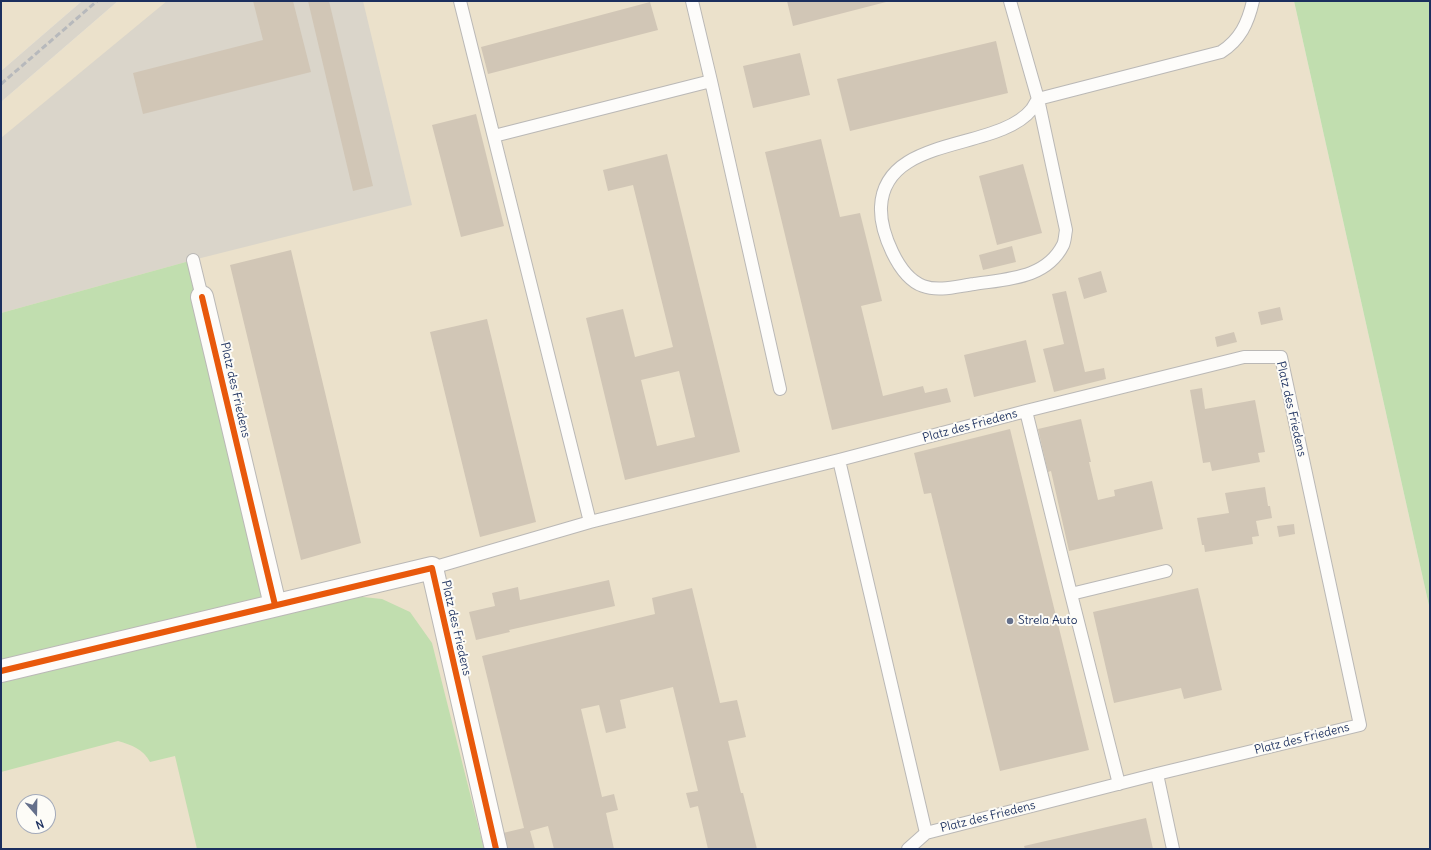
<!DOCTYPE html>
<style>
body{margin:0}
#map{position:relative;width:1431px;height:850px;overflow:hidden;background:#efeadf;font-family:Delius,sans-serif}
canvas{display:block}
.frame{position:absolute;inset:0;border:2px solid #1b2f5e;pointer-events:none}
.north{position:absolute;left:16px;top:794px;width:40px;height:40px;box-sizing:border-box;background:#fdfcf7;border:1px solid #a3aaba;border-radius:50%;rotate:160deg;font-size:11px;font-weight:700;line-height:16px;text-align:center;color:#1b2f5e}
.north::after{content:'';display:block;margin:auto;width:14px;height:18px;background:#65708b;clip-path:polygon(50% 0,100% 100%,50% 72%,0 100%)}
</style>
<div id="map">
<canvas width="1431" height="850"></canvas>
<div class="frame"></div>
<div class="north">N</div>
</div>
<script>
const context = document.querySelector('canvas').getContext('2d');
context.lineJoin = 'round';
function paint(path, color) { context.fillStyle = color; context.fill(path, 'evenodd'); }
function strokePath(path, color, width, dash) { context.strokeStyle = color; context.lineWidth = width; context.lineCap = dash ? 'butt' : 'round'; context.setLineDash(dash || []); context.stroke(path); }
function write(font, color, halo, rows, align = 'center') {
  context.font = font + ' Delius,sans-serif'; context.lineWidth = 4; context.setLineDash([]); context.textBaseline = 'middle'; context.strokeStyle = halo; context.fillStyle = color; for (const [text, x, y, turn = 0] of rows) {
    context.save(); context.translate(x, y); context.rotate((+turn || 0) * Math.PI / 180); context.textAlign = isNaN(turn) ? turn : align; if (halo) context.strokeText(text, 0, 0); context.fillText(text, 0, 0); context.restore();
  }
}
const built = new Path2D(`
 M2,1H82L1,71V3Z
 M118,1H1294L1430,610V849H1V102ZM24,802H48V826H24Z`);
const industrial = new Path2D(`
 M82,1H118L1,102V71Z
 M167,1H363L412,205L193,260L1,313V138Z`);
const green = new Path2D(`
 M1294,1H1430V610Z
 M193,260L275,605L1,671V313Z
 M353,596L382,599L410,612L432,643L484,849H197L175,756L150,762C143,749 132,745 118,741L1,772V683Z`);
const building = new Path2D(`
 M253,1H293L311,72L143,114L133,73L263,40Z
 M308,1H329L373,186L353,191Z
 M787,1H886V2L793,26Z
 M650,2L658,30L488,74L481,47Z
 M996,41L1008,93L850,131L837,79Z
 M800,53L810,95L753,108L743,66Z
 M476,114L504,226L461,237L432,125Z
 M821,139L840,217L860,213L882,301L861,306L883,396L923,386L925,393L947,388L951,402L832,430L765,152Z
 M667,154L740,452L625,480L586,318L623,309L635,357L673,347L633,185L608,191L603,170ZM679,371L695,437L657,446L641,380Z
 M1023,164L1042,233L997,245L979,176Z
 M1012,246L1016,262L983,270L979,255Z
 M291,250L361,543L301,560L230,265Z
 M1101,271L1107,292L1084,299L1078,278Z
 M1066,291L1085,372L1104,368L1106,379L1054,392L1043,349L1064,344L1052,294Z
 M1280,307L1283,320L1261,325L1258,312Z
 M487,319L536,522L480,537L430,332Z
 M1234,332L1237,342L1217,347L1215,337Z
 M1026,340L1036,382L974,397L964,355Z
 M1202,388L1205,409L1255,400L1265,452L1258,453L1260,462L1212,471L1210,462L1203,463L1190,390Z
 M1081,419L1091,462H1089L1098,500L1115,496L1114,490L1152,481L1163,529L1069,551L1051,471L1048,472L1038,429Z
 M1010,429L1089,750L1000,771L931,493L924,494L914,453Z
 M1265,487L1268,506H1270L1272,518L1256,521L1259,536L1252,537L1253,544L1205,552L1204,545H1202L1197,518L1229,513L1225,493Z
 M1294,524L1295,534L1279,537L1277,526Z
 M609,580L615,606L509,630L510,632L476,640L469,612L495,606L492,593L518,587L520,600Z
 M692,588L720,703L737,700L746,737L728,741L741,793H743L757,849H708L698,806L690,808L686,793L698,791L673,687L620,700L626,728L606,733L599,705L581,709L602,797L614,794L618,810L606,813L614,849H554L548,826L530,831L535,849H507L503,833L524,828L482,656L655,614L652,598Z
 M1198,588L1222,690L1184,699L1181,688L1114,703L1093,612Z
 M1146,818L1153,849H1025L1024,846Z`);
const service = new Path2D(`
 M460,1L590,522
 M692,1L711,81L780,389
 M1010,1L1038,99L1221,52C1240,40 1248,23 1253,1
 M1038,99L1066,230C1065,235 1065,241 1063,245C1046,279 1006,279 974,284C958,286 939,292 923,286C898,277 880,231 881,207C884,134 998,152 1032,109C1034,106 1036,102 1038,99Z
 M494,136L711,81
 M193,260L202,297
 M1026,411L1071,594L1166,571
 M432,568L590,522L839,460L1026,411L1244,357H1281L1360,725L1157,774L926,833L839,460
 M1071,594L1119,784
 M1157,774L1173,849
 M908,849L926,833`);
const minor = new Path2D(`
 M202,297L275,605
 M1,671L432,568L496,849`);
const rail = new Path2D(`
 M1,84L97,1`);
const cycleway = new Path2D(`
 M202,297L275,605
 M1,671L432,568L496,849`);
const markers = [
 [1010,621,4,"#65708b"]
];
const streetNames = [
 ["Platz des Friedens",235,390,77],
 ["Platz des Friedens",1291,409,77],
 ["Platz des Friedens",970,426,-15],
 ["Platz des Friedens",456,628,77],
 ["Platz des Friedens",1302,739,-14],
 ["Platz des Friedens",988,817,-14]
];
const poiNames = [
 ["Strela Auto",1018,621]
];
paint(built, '#ebe1cb');
paint(industrial, '#dad5ca');
paint(green, '#c1deaf');
paint(building, '#d1c6b6');
strokePath(service, '#bab8b6', 14);
strokePath(minor, '#bab8b6', 24);
strokePath(service, '#fdfcfa', 12);
strokePath(minor, '#fdfcfa', 22);
strokePath(rail, '#b7b9bc', 3, [6, 3]);
strokePath(cycleway, '#e8590c', 6);
for (const [x, y, r, color] of markers) { const dot = new Path2D(); dot.arc(x, y, r, 0, 2 * Math.PI); context.fillStyle = color; context.fill(dot); strokePath(dot, '#fdfcf7', 1.5); }
write('12px', '#1b2f5e', '#fdfcf7', streetNames);
write('12px', '#1b2f5e', '#fdfcf7', poiNames, 'left');
</script>
